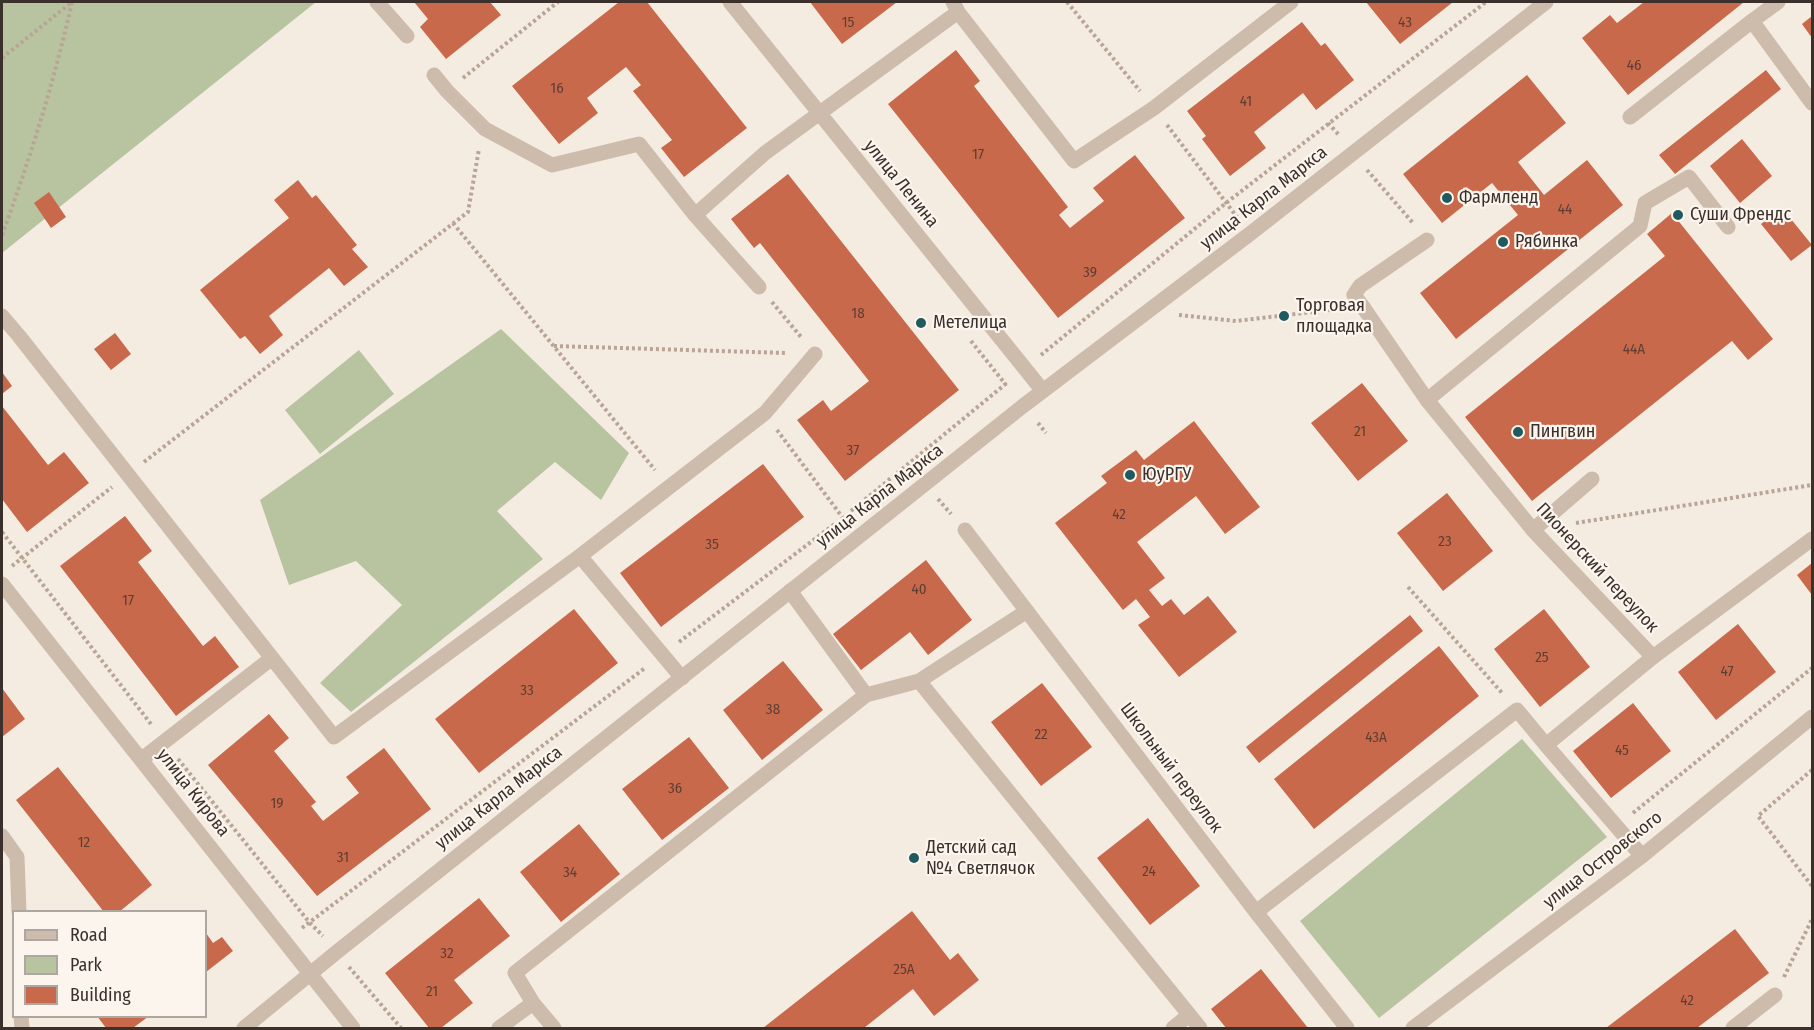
<!DOCTYPE html>
<meta charset="utf-8">
<style>
body{margin:0}
#map{position:relative;width:1814px;height:1030px;overflow:hidden;background:#f4ebe1;font-family:"Fira Sans Condensed",sans-serif}
canvas{display:block}
.frame{position:absolute;inset:0;border:3px solid #3b302b;pointer-events:none}
.legend{position:absolute;left:12px;top:910px;width:195px;height:108px;box-sizing:border-box;background:#fbf5ee;border:2px solid #aea6a0;margin:0;padding:8px 10px;list-style:none;font-size:18px;color:#3b302b}
.legend li{display:flex;align-items:center;gap:12px;height:30px}
.legend b{width:30px;border:2px solid #aea6a0}
</style>
<div id="map">
<canvas width="1814" height="1030"></canvas>
<div class="frame"></div>
<ul class="legend">
<li><b style="height:8px;background:#cdbbac"></b>Road</li>
<li><b style="height:16px;background:#b8c4a0"></b>Park</li>
<li><b style="height:16px;background:#c8694b"></b>Building</li>
</ul>
</div>
<script>
const context = document.querySelector('canvas').getContext('2d');
context.lineJoin = 'round';
function paint(path, color) { context.fillStyle = color; context.fill(path, 'evenodd'); }
function strokePath(path, color, width, dash) { context.strokeStyle = color; context.lineWidth = width; context.lineCap = dash ? 'butt' : 'round'; context.setLineDash(dash || []); context.stroke(path); }
function write(font, color, halo, rows, align = 'center') {
  context.font = font + ' "Fira Sans Condensed",sans-serif'; context.lineWidth = 4.5; context.setLineDash([]); context.textBaseline = 'middle'; context.strokeStyle = halo; context.fillStyle = color; for (const [text, x, y, turn = 0] of rows) {
    context.save(); context.translate(x, y); context.rotate((+turn || 0) * Math.PI / 180); context.textAlign = isNaN(turn) ? turn : align; if (halo) context.strokeText(text, 0, 0); context.fillText(text, 0, 0); context.restore();
  }
}
const green = new Path2D(`
 M2,2H316L2,253Z
 M501,329L629,453L601,500L555,462L497,511L543,559L351,712L320,683L402,605L356,561L289,585L260,500Z
 M359,350L394,394L320,454L285,410Z
 M1522,739L1607,837L1379,1018L1300,921Z`);
const building = new Path2D(`
 M414,2H490L501,15L446,59L420,27L428,19Z
 M619,2H647L747,128L684,177L661,148L672,140L633,91L641,85L626,67L587,98L598,113L559,144L512,86Z
 M810,2H897L842,44Z
 M1366,2H1453L1400,44Z
 M1644,2H1744L1628,95L1582,38L1610,15L1617,23Z
 M1812,16V38L1802,24Z
 M1302,22L1321,46L1325,43L1354,80L1316,110L1303,93L1254,132L1266,148L1230,176L1202,139L1206,136L1187,111Z
 M956,50L980,81L974,86L1068,207L1059,215L1070,228L1104,201L1093,188L1135,155L1185,218L1058,318L888,104Z
 M1766,70L1781,89L1675,174L1659,155Z
 M1527,75L1566,123L1518,162L1544,195L1587,160L1623,205L1456,339L1420,293L1518,215L1492,183L1442,223L1403,174Z
 M1742,139L1772,176L1740,203L1710,166Z
 M788,174L959,390L845,481L797,420L823,400L831,411L869,381L760,243L754,248L731,219Z
 M298,180L312,198L316,195L357,245L352,249L368,267L344,286L329,268L269,316L283,335L260,354L245,336L240,339L200,290L289,218L274,200Z
 M49,192L66,217L51,228L34,203Z
 M1782,208L1812,245L1791,261L1761,224Z
 M1672,213L1773,339L1748,360L1732,341L1532,501L1465,417L1665,256L1647,234Z
 M115,333L131,354L111,370L94,349Z
 M2,372L12,386L2,394Z
 M1362,383L1408,441L1358,481L1311,423Z
 M2,406L48,465L64,452L89,483L27,532L2,499Z
 M1194,421L1260,507L1225,534L1196,496L1137,542L1165,578L1149,590L1162,606L1171,599L1184,615L1208,596L1237,632L1179,677L1138,625L1150,617L1136,599L1123,610L1055,523L1107,483L1101,476L1136,450L1144,460Z
 M763,464L804,517L661,627L620,573Z
 M1447,493L1493,551L1443,591L1397,533Z
 M125,516L152,551L138,562L203,646L215,636L239,667L176,716L60,566Z
 M926,560L972,620L928,655L910,632L861,670L833,634Z
 M1812,563V595L1797,575Z
 M574,609L618,663L479,773L435,719Z
 M1544,609L1590,667L1540,707L1494,649Z
 M1410,615L1423,631L1259,763L1246,747Z
 M1738,624L1776,672L1716,720L1678,672Z
 M1439,646L1479,696L1314,829L1274,779Z
 M783,661L823,710L762,760L723,710Z
 M1042,683L1092,747L1041,786L991,722Z
 M2,688L25,719L2,737Z
 M1633,703L1671,751L1611,798L1573,751Z
 M269,714L289,738L274,751L316,802L311,806L323,821L359,793L346,777L384,748L431,809L317,896L208,765Z
 M689,737L729,788L662,840L622,789Z
 M58,767L152,885L119,912H104L16,800Z
 M1148,818L1200,886L1150,925L1097,858Z
 M579,824L620,874L561,922L520,872Z
 M479,898L510,936L454,980L473,1003L441,1028H429L385,973Z
 M912,911L950,960L958,953L979,980L934,1016L913,989L864,1028H763Z
 M1735,929L1769,973L1697,1028H1606Z
 M206,933L213,943L222,937L233,951L206,972Z
 M1261,969L1308,1028H1226L1211,1009Z
 M97,1016H149L133,1028H106Z`);
const path = new Path2D(`
 M1067,2L1140,91
 M2,58L72,2
 M463,78L558,2
 M1328,123L1340,136
 M1167,125L1237,217
 M1367,170L1413,223
 M453,223L655,470
 M2,235C30,159 54,82 72,2
 M772,302L801,337
 M1179,315L1236,321L1338,309
 M971,341L1006,385
 M554,346L787,353
 M1041,355L1226,203L1486,2
 M1038,423L1046,433
 M777,430L843,518
 M144,462L468,212L479,149
 M938,499L951,514
 M851,511L1008,382
 M1576,523L1812,485
 M2,532L151,724
 M12,566L112,487
 M1408,587L1503,694
 M679,642L836,523
 M178,759L309,922L323,936
 M1812,770L1758,816L1812,886
 M1633,813L1812,668
 M302,928L645,668
 M349,967L401,1028
 M1784,977L1812,919`);
const service = new Path2D(`
 M377,2L407,36
 M1778,2L1752,21L1812,103
 M958,12L1074,161L1154,108L1291,2
 M434,75L447,91L485,129L552,165L639,144L695,215L765,153L958,12L953,2
 M1630,117L1752,21
 M695,215L759,287
 M1363,307L1354,295L1360,286L1427,240
 M2,316L19,336L272,658L142,759
 M1427,400L1640,226L1645,203L1689,177L1728,227
 M1533,530L1592,479
 M580,556L765,413L815,354
 M790,591L866,695L919,681L1027,611
 M1653,657L1812,539
 M272,658L334,737L580,556L682,678
 M919,681L1200,1028
 M2,836L17,857L19,912
 M1256,912L1517,710L1546,745
 M21,1016L22,1028
 M499,1028L533,1003
 M554,1028L533,1003L515,973L866,695
 M1173,1028L1189,1015
 M1733,1028L1775,995`);
const minor = new Path2D(`
 M730,2L1043,391
 M1363,307L1427,400L1533,530L1653,657L1546,745L1642,856
 M965,530L1256,912L1347,1028
 M244,1028L338,951L1023,406L1251,233L1546,2`);
const tertiary = new Path2D(`
 M2,584L353,1028
 M1413,1028L1642,856L1812,717`);
const markers = [
 [1447,198,6,"#1f5a5e"],
 [1678,215,6,"#1f5a5e"],
 [1503,242,6,"#1f5a5e"],
 [1284,316,6,"#1f5a5e"],
 [921,323,6,"#1f5a5e"],
 [1518,432,6,"#1f5a5e"],
 [1130,475,6,"#1f5a5e"],
 [914,858,6,"#1f5a5e"]
];
const numberNames = [
 ["15",848,23],
 ["43",1405,23],
 ["46",1634,66],
 ["16",557,89],
 ["41",1246,102],
 ["17",978,155],
 ["44",1565,210],
 ["39",1090,273],
 ["18",858,314],
 ["44А",1634,350],
 ["21",1360,432],
 ["37",853,451],
 ["42",1119,515],
 ["23",1445,542],
 ["35",712,545],
 ["40",919,590],
 ["17",128,601],
 ["25",1542,658],
 ["47",1727,672],
 ["33",527,691],
 ["38",773,710],
 ["22",1041,735],
 ["43А",1376,738],
 ["45",1622,751],
 ["36",675,789],
 ["19",277,804],
 ["12",84,843],
 ["31",343,858],
 ["24",1149,872],
 ["34",570,873],
 ["32",447,954],
 ["25А",904,970],
 ["21",432,992],
 ["42",1687,1001]
];
const streetNames = [
 ["улица Ленина",901,184,51],
 ["улица Карла Маркса",1264,198,-38],
 ["улица Карла Маркса",880,496,-38],
 ["Пионерский переулок",1597,568,47],
 ["Школьный переулок",1171,768,53],
 ["улица Кирова",193,793,52],
 ["улица Карла Маркса",499,798,-38],
 ["улица Островского",1603,860,-38]
];
const poiNames = [
 ["Фармленд",1459,198],
 ["Суши Френдс",1690,215],
 ["Рябинка",1515,242],
 ["Торговая",1296,306],
 ["площадка",1296,327],
 ["Метелица",933,323],
 ["Пингвин",1530,432],
 ["ЮуРГУ",1142,475],
 ["Детский сад",926,848],
 ["№4 Светлячок",926,869]
];
paint(green, '#b8c4a0');
paint(building, '#c8694b');
strokePath(path, '#b9a596', 4, [3, 3]);
strokePath(service, '#cdbbac', 15);
strokePath(minor, '#cdbbac', 15);
strokePath(tertiary, '#cdbbac', 15);
for (const [x, y, r, color] of markers) { const dot = new Path2D(); dot.arc(x, y, r, 0, 2 * Math.PI); context.fillStyle = color; context.fill(dot); strokePath(dot, '#fbf5ee', 2); }
write('15px', '#5e3e33', null, numberNames);
write('18px', '#3b302b', '#fbf5ee', streetNames);
write('18px', '#3b302b', '#fbf5ee', poiNames, 'left');
</script>
